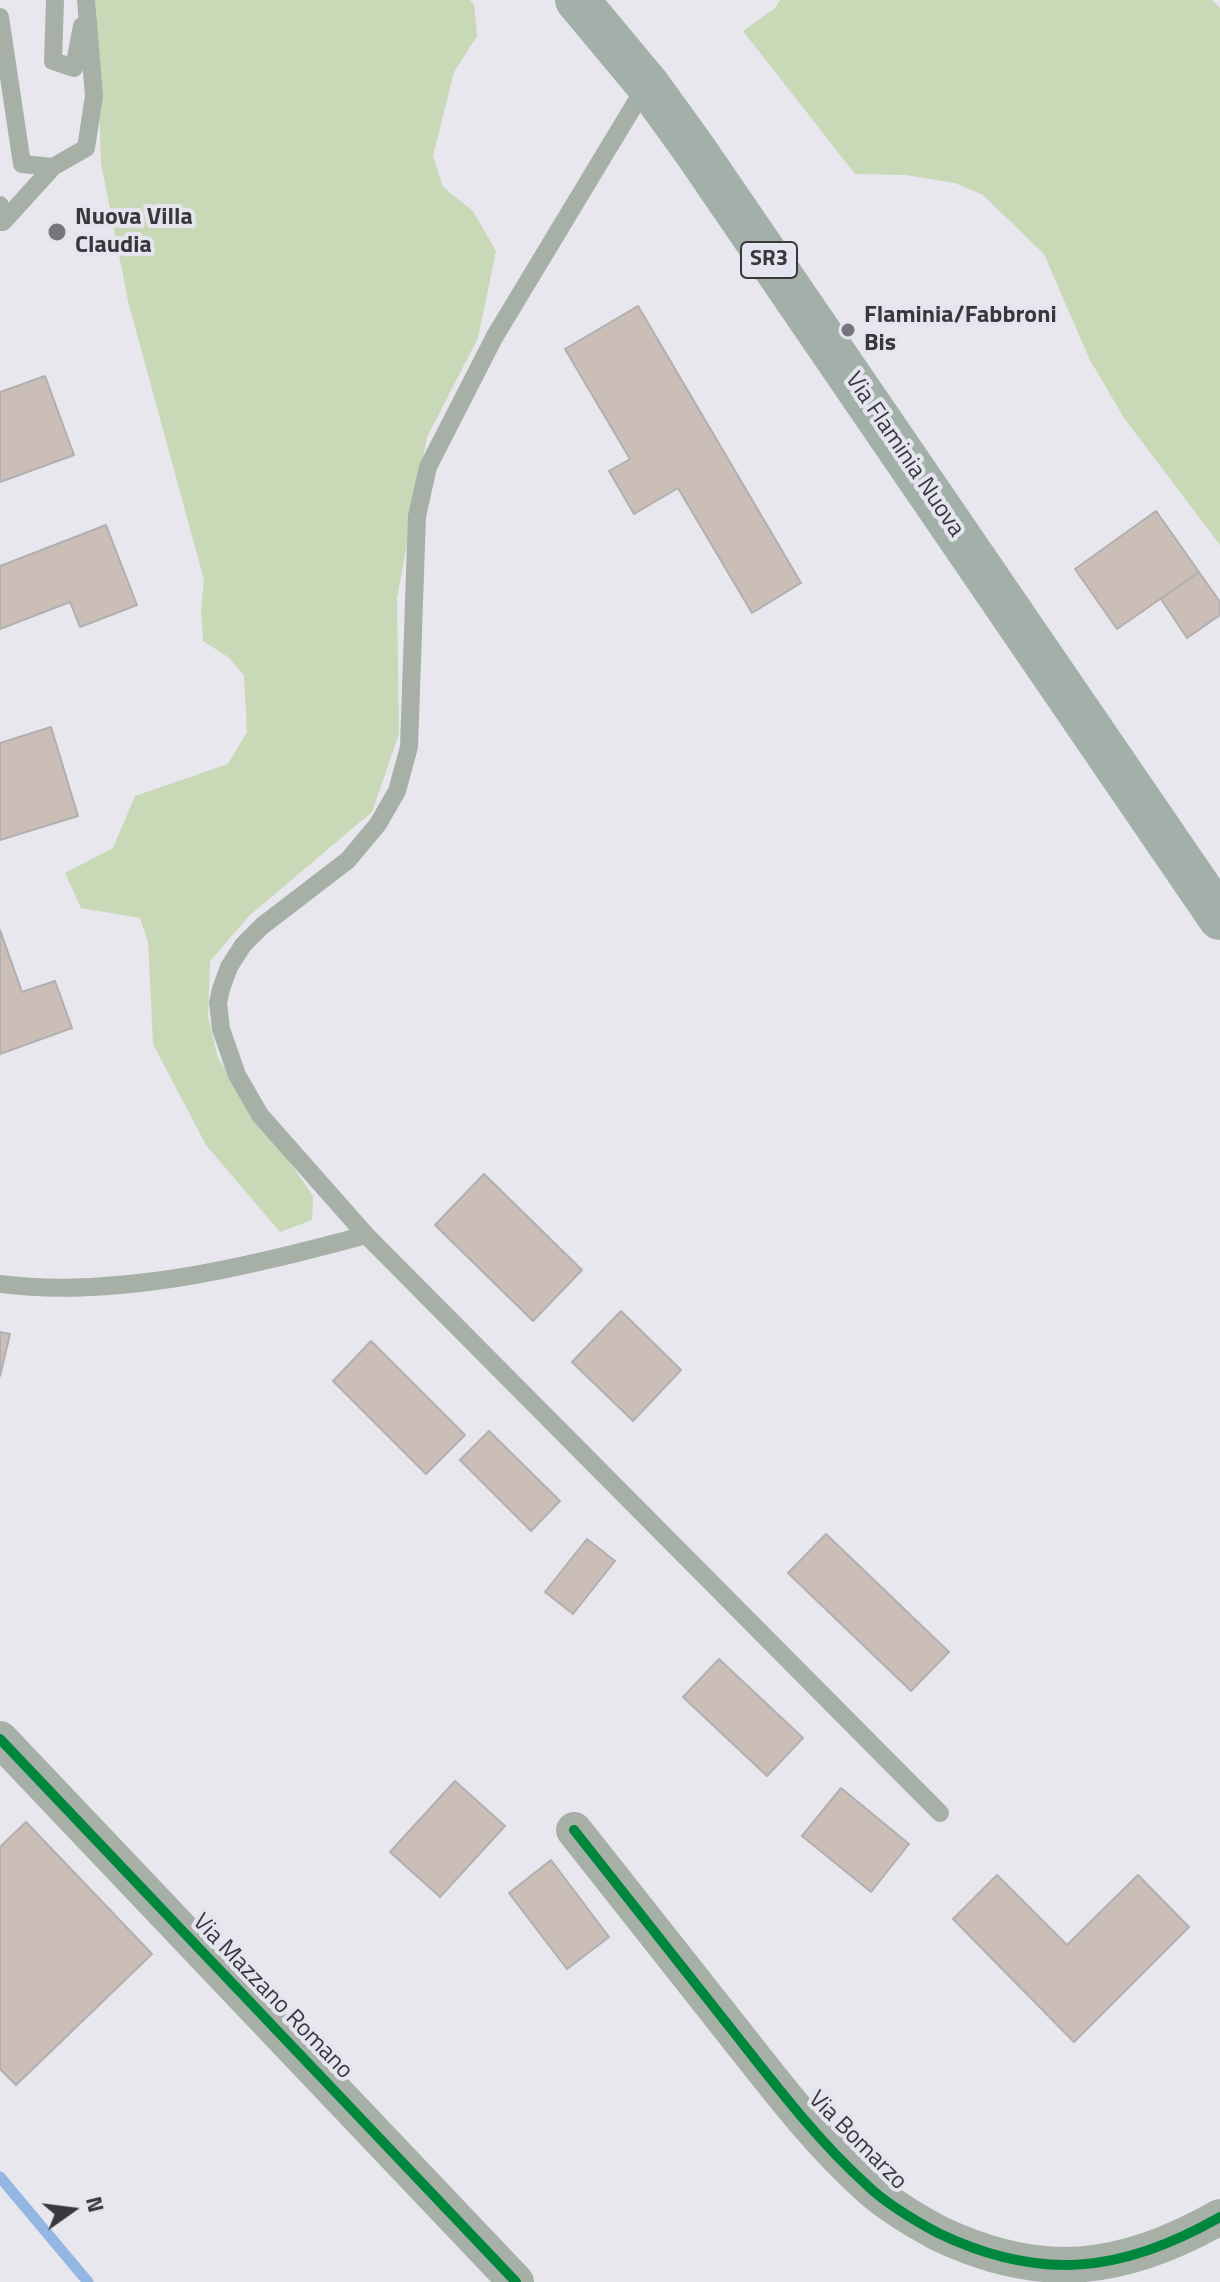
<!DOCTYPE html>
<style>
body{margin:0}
#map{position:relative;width:1220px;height:2282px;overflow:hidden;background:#e7e7ed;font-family:"Titillium Web",sans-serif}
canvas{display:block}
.north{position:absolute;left:32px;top:2170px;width:80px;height:80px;-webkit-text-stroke:6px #e5e5ef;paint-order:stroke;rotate:76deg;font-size:22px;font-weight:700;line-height:32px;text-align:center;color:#38383c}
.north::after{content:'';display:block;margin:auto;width:28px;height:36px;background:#38383c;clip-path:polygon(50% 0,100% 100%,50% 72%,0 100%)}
</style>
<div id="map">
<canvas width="1220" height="2282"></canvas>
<div class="north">N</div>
</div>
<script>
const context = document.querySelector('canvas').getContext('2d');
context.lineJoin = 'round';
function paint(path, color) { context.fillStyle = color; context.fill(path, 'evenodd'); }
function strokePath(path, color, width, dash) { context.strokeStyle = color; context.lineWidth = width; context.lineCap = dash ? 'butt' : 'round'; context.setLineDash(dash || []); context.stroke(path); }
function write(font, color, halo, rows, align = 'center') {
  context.font = font + ' "Titillium Web",sans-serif'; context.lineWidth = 8; context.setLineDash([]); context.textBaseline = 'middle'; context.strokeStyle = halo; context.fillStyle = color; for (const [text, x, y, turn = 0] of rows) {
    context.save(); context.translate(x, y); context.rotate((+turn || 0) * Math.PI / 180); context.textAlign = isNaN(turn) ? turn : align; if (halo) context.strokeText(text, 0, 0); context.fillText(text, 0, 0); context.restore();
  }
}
const green = new Path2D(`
 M95,0H470L474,5L477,36L454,72L433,156L443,187L473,211L496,251L478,338L427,437L397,598L399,734L372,812L250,915L210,961L208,1016L218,1058L313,1196L312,1220L280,1232L206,1145L153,1044L148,942L140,918L81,908L65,873L113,848L135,796L228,764L247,732L244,675L228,657L203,641L201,609L204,580L128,301L101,163Z
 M780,0H1212L1220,8V545L1124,418L1090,360L1044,254L983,195L955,183L906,175L855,174L743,31L775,8Z`);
const stream = new Path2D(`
 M0,2177L88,2282`);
const building = new Path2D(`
 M638,306L801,583L752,613L678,488L634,514L609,471L630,459L565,349Z
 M45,376L74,455L0,482V392Z
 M1156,511L1199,572L1117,629L1075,569Z
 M106,525L137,605L80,627L70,602L0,629V566Z
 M1199,572L1220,602V615L1187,638L1161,599Z
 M51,727L78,816L0,840V743Z
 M0,930L22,992L55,981L72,1028L0,1054Z
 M484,1174L582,1270L533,1321L435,1225Z
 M621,1311L681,1370L633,1421L572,1362Z
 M0,1332L10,1334L0,1376Z
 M371,1341L465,1435L426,1474L333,1381Z
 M489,1431L560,1501L531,1531L460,1460Z
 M826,1534L949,1652L911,1691L788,1573Z
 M587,1539L615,1561L573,1614L545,1592Z
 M719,1659L803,1738L767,1776L683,1697Z
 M455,1781L505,1826L440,1897L390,1852Z
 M841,1788L909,1844L871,1892L802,1836Z
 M26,1822L152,1954L16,2085L0,2069V1847Z
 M551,1860L609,1937L567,1969L509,1893Z
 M997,1875L1067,1945L1138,1875L1189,1927L1074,2042L953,1919Z`);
const lane = new Path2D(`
 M55,0L53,61L74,68L82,26
 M0,17L22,164L53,167L86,148L94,96L86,0
 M647,84L495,336L428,467L417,516L409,747L397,791L378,824L348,860L262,926L243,945L229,967L221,989L218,1003L221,1029L237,1075L260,1115L366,1235L940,1813
 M0,205L3,222L53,167
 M0,1284C118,1299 252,1266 366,1235`);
const street = new Path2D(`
 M0,1739L516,2282
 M574,1830C628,1899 682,1967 736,2035C777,2087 818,2141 868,2186C888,2205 914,2220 938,2233C1040,2282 1122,2273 1220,2217`);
const primary = new Path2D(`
 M577,0L647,84L694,149L1220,918`);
const cycleway = new Path2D(`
 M0,1739L516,2282
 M574,1830C628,1899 682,1967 736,2035C777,2087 818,2141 868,2186C888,2205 914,2220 938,2233C1040,2282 1122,2273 1220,2217`);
const markers = [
 [57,232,10,"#75757a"],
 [848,330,8,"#75757a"]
];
const shields = [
 [769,260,56]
];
const shieldNames = [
 ["SR3",769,260]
];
const poiNames = [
 ["Nuova Villa",75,218],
 ["Claudia",75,246],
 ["Flaminia/Fabbroni",864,316],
 ["Bis",864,344]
];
const streetNames = [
 ["Via Flaminia Nuova",904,455,56],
 ["Via Mazzano Romano",272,1997,46],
 ["Via Bomarzo",857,2141,45]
];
paint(green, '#c9d8b7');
strokePath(stream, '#93b6e3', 11);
paint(building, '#cabeb6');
strokePath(building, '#b1afb1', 2);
strokePath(lane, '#a6b0a7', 18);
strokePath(street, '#a6b0a7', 36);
strokePath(primary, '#a2b0a9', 44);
strokePath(cycleway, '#00873e', 10);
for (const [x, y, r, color] of markers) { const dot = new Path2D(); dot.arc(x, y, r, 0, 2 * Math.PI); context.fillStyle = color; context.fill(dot); strokePath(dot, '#e5e5ef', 3); }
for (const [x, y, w] of shields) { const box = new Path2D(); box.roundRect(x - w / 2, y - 18, w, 36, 6); context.fillStyle = '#e5e5ef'; context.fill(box); strokePath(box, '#38383c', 2); }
write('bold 22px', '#38383c', null, shieldNames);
write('bold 24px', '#38383c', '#e5e5ef', poiNames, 'left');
write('24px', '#38383c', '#e5e5ef', streetNames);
</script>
